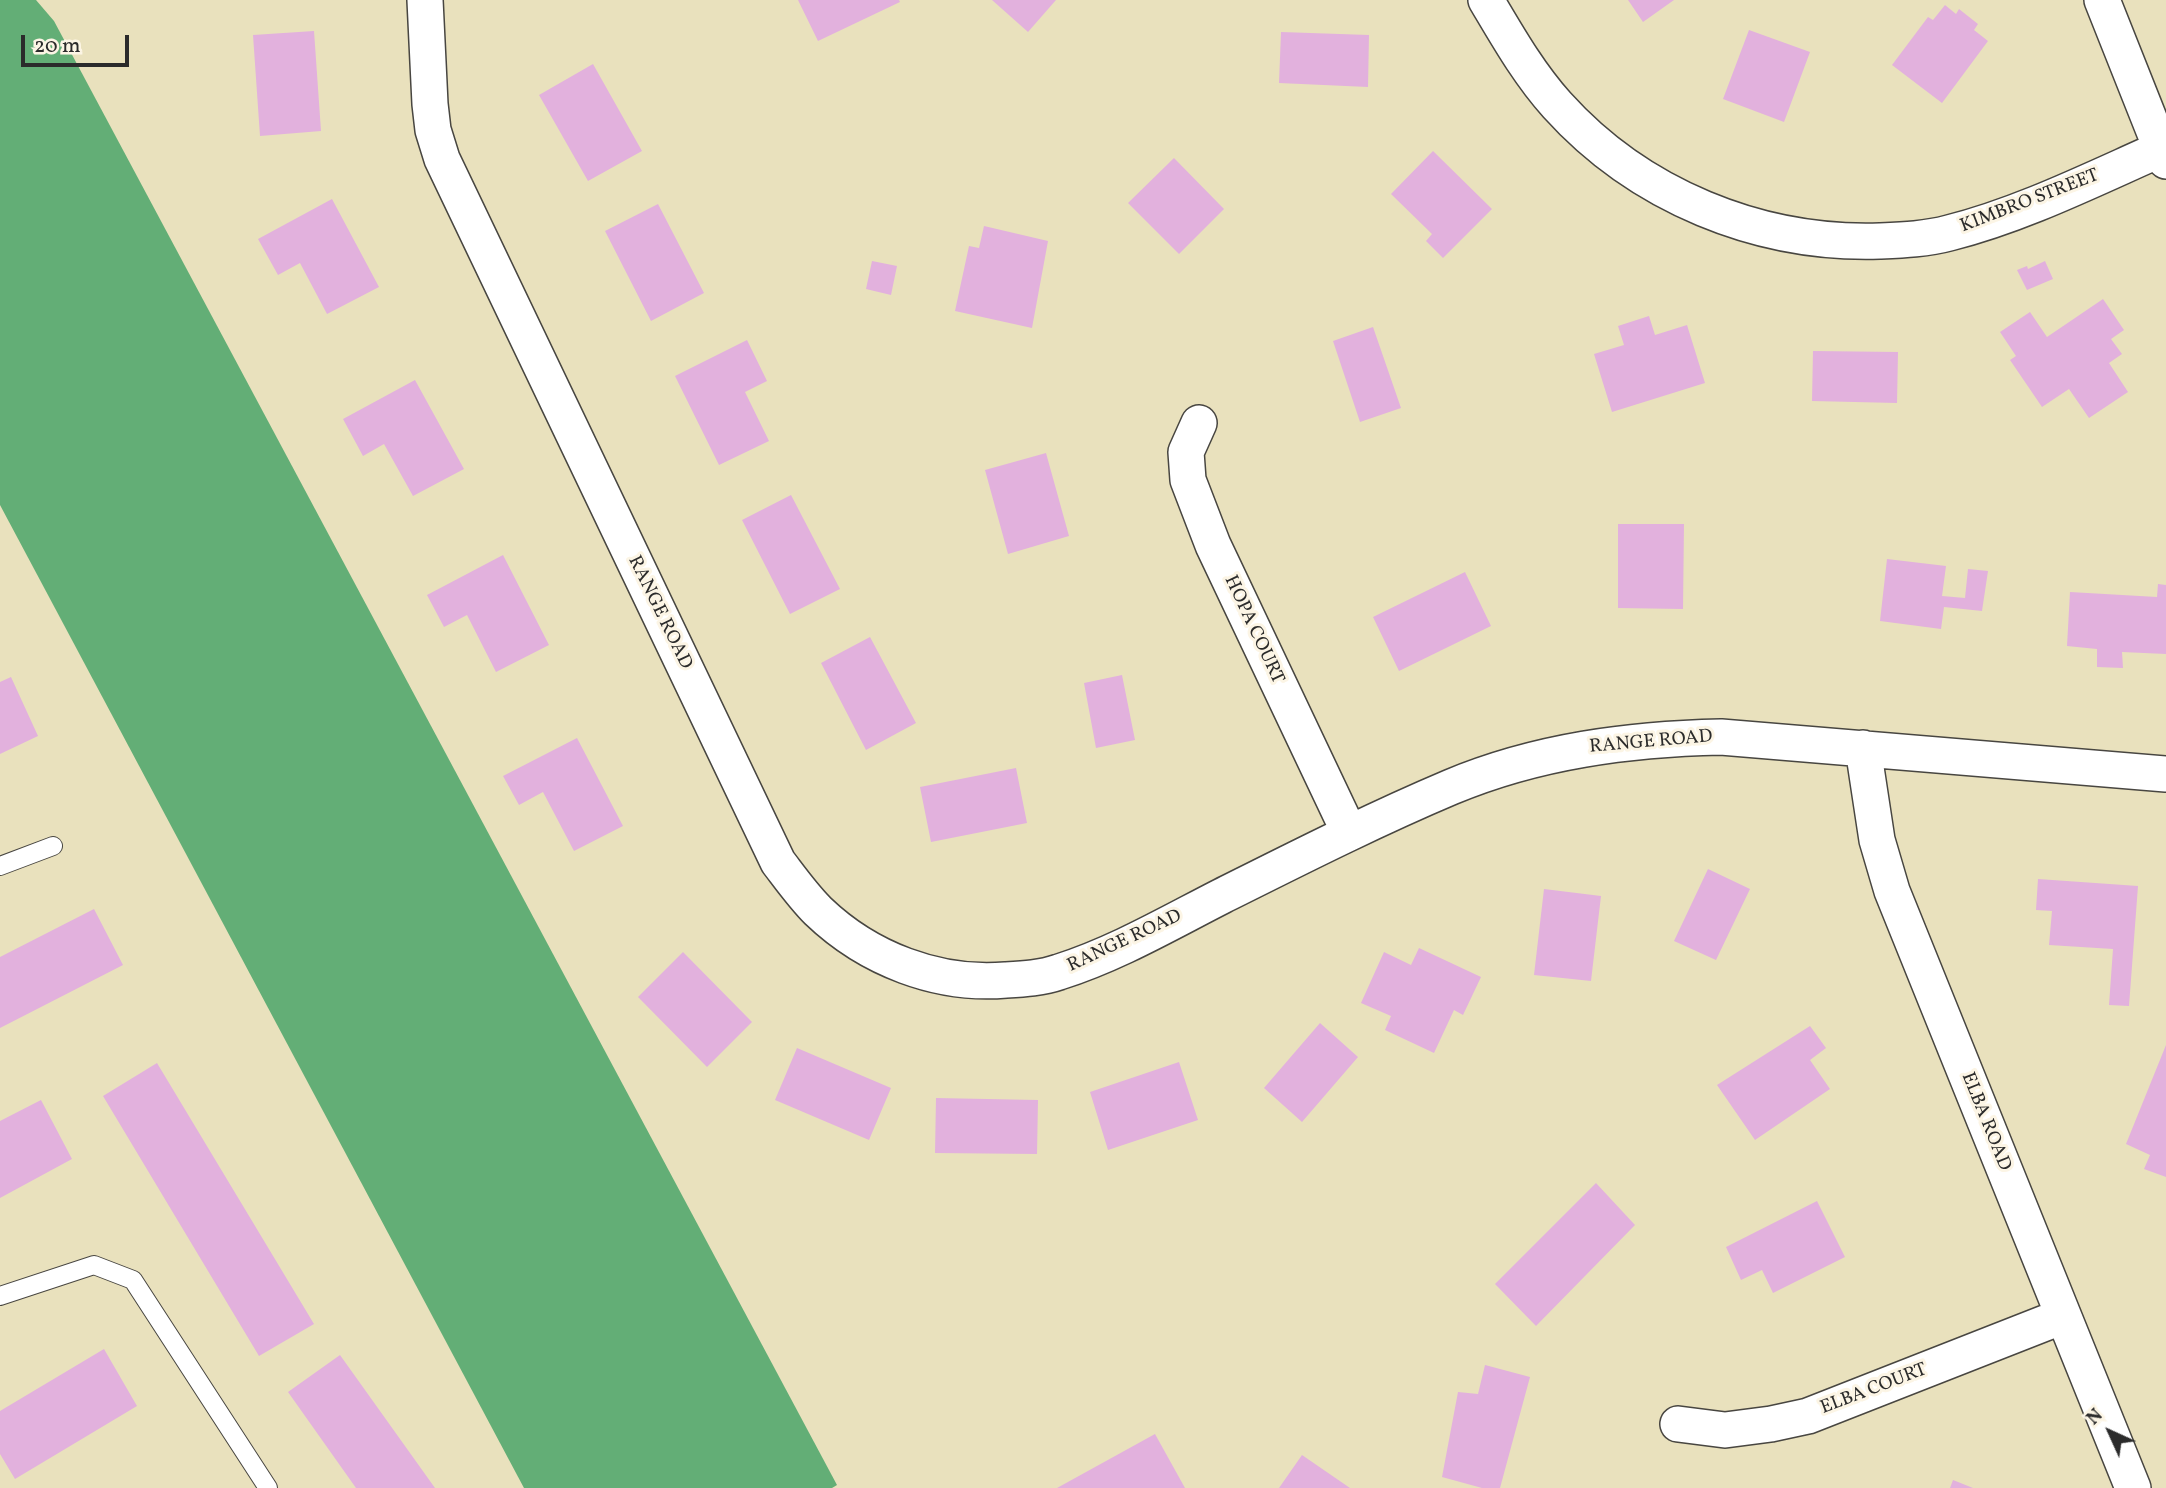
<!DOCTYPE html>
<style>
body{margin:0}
#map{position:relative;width:2166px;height:1488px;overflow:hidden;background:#e9e1bd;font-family:Vollkorn,serif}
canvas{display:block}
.north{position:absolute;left:2075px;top:1397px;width:70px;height:70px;-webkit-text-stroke:5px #fcf5e5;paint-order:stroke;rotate:315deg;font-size:19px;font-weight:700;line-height:28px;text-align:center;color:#2b2b2b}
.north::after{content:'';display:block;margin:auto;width:24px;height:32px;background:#2b2b2b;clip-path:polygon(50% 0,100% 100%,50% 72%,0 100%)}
.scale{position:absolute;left:21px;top:35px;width:108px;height:32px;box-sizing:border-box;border:4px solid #2b2b2b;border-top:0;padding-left:9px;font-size:21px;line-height:24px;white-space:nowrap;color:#2b2b2b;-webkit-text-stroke:5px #fcf5e5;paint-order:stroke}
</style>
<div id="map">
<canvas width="2166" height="1488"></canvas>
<div class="north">N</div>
<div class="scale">20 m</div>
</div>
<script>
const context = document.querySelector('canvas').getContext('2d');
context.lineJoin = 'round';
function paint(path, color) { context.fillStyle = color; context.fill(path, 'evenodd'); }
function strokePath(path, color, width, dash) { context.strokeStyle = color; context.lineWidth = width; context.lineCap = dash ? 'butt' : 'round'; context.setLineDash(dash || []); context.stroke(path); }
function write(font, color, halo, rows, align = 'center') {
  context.font = font + ' Vollkorn,serif'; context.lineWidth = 6; context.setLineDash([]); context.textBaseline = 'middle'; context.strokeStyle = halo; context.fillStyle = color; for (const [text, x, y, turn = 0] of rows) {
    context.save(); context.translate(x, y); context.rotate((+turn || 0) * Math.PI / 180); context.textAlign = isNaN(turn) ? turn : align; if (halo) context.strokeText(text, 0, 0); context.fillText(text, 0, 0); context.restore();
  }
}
const forest = new Path2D(`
 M0,0H36L54,21L837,1485L832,1488H524L0,505Z`);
const building = new Path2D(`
 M798,0H899L900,2L818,41Z
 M992,0H1056L1028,32Z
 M1628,0H1674L1643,22Z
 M1945,5L1956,14L1959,9L1978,24L1974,30L1988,41L1942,103L1892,65L1928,17L1933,20Z
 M1749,30L1810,52L1784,122L1723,99Z
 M314,31L321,131L260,136L253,35Z
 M1281,32L1369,35L1368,87L1279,83Z
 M593,64L642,151L588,181L539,95Z
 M1433,151L1492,209L1443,258L1426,241L1432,234L1391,194Z
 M1174,158L1224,209L1179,254L1128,203Z
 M332,199L379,287L327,314L300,263L278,275L258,239Z
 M658,204L704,293L651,321L605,231Z
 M984,226L1048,241L1032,328L955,311L969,246L979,248Z
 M872,261L897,266L891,295L866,289Z
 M2045,261L2053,279L2027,290L2017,270L2027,266L2028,269Z
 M2103,299L2124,330L2111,339L2122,354L2109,363L2128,392L2089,418L2069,389L2042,407L2010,360L2016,356L2000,332L2030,312L2047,337Z
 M1649,316L1655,335L1687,325L1705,383L1612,412L1594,354L1624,345L1618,326Z
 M1373,327L1401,408L1360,422L1333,341Z
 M747,340L767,381L745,392L769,441L719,465L675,376Z
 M1813,351L1898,352L1897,403L1812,401Z
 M415,380L464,469L413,496L384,444L363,456L343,419Z
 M1046,453L1069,536L1008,554L985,470Z
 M791,495L840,589L790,614L742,520Z
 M1618,524H1684L1683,609L1618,608Z
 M503,555L549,645L496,672L467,615L444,627L427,595Z
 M1887,559L1946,566L1942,596L1965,598L1968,569L1988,571L1982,611L1944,607L1941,629L1880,621Z
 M1465,572L1491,626L1399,671L1373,617Z
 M2158,584L2166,585V654L2122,652L2123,668L2097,667V649L2067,646L2070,592L2157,597Z
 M870,637L916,723L866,750L821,663Z
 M1122,675L1135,740L1096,748L1084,683Z
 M11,677L38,736L0,754V682Z
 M577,738L623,826L574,851L543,792L519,805L503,776Z
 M1016,768L1027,823L931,842L920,787Z
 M1708,869L1750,889L1716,960L1674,941Z
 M2038,879L2138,886L2129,1006L2109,1005L2113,949L2049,945L2052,911L2036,910Z
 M1544,889L1601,896L1591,981L1534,975Z
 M94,909L123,965L0,1028V957Z
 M1419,948L1481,977L1463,1015L1454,1010L1434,1053L1385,1030L1391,1016L1361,1003L1384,952L1411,965Z
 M683,952L752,1022L707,1067L638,997Z
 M1320,1023L1358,1057L1302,1122L1264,1088Z
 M1810,1026L1826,1048L1810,1060L1830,1089L1755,1140L1717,1085Z
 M2166,1045V1177L2144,1169L2150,1155L2126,1144Z
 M797,1048L891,1088L869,1140L775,1100Z
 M1179,1062L1198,1120L1108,1150L1090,1092Z
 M157,1063L314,1324L259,1356L103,1096Z
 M936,1098L1038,1100L1037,1154L935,1153Z
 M41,1100L72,1159L0,1198V1121Z
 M1596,1183L1635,1225L1536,1326L1495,1284Z
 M1817,1201L1845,1257L1773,1293L1762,1270L1741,1280L1726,1247Z
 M104,1349L137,1406L15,1479L0,1454V1411Z
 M340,1355L435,1488H356L288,1392Z
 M1485,1365L1530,1377L1500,1488H1482L1442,1477L1458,1392L1478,1394Z
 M1155,1434L1185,1488H1057Z
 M1302,1455L1350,1488H1279Z
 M1953,1480L1973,1488H1950Z`);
const service = new Path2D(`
 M0,866L53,846
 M0,1296L94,1265L133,1280L268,1488`);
const minor = new Path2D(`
 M425,0L430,104L433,130L442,159L778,862C791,879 803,896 818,911C868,959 938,986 1006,980C1024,979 1042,978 1059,972C1116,954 1169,923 1222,896C1298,858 1373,820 1451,787C1537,751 1629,739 1721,737L2166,774
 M1486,0C1508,37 1529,74 1557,105C1639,196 1759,245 1880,241C1903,240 1927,239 1949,233C2021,215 2093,179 2161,149
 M2102,0L2166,161
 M1199,423L1186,452L1188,480L1213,545L1349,832
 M1863,748L1877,840L1892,891L2133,1488
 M1678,1424L1725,1430L1771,1424L1808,1416L2063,1316`);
const streetNames = [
 ["KIMBRO STREET",2030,202,-21],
 ["RANGE ROAD",659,613,64],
 ["HOPA COURT",1253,630,65],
 ["RANGE ROAD",1651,743,-5],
 ["RANGE ROAD",1125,942,-25],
 ["ELBA ROAD",1985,1122,68],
 ["ELBA COURT",1874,1390,-21]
];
paint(forest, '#63ae76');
paint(building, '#e2b1dd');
strokePath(service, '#484641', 20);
strokePath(minor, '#484641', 38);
strokePath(service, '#fff', 18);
strokePath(minor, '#fff', 35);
write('19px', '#2b2b2b', '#fcf5e5', streetNames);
</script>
